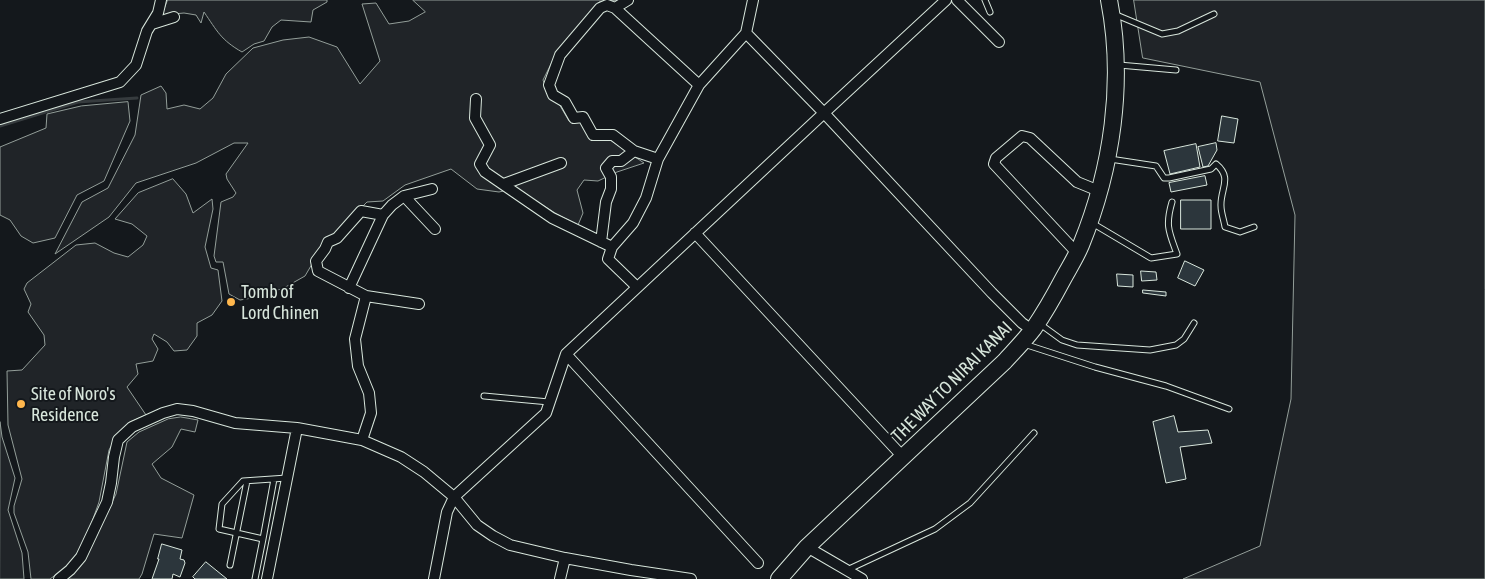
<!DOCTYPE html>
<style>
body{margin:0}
canvas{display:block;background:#14181c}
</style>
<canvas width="1485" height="579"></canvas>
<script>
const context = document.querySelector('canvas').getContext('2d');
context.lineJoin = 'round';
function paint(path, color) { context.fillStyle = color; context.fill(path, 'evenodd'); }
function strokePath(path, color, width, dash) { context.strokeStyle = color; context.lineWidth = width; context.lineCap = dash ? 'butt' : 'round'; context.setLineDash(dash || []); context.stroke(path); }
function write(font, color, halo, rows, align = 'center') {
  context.font = font + ' "Asap Condensed",sans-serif'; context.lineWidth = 4; context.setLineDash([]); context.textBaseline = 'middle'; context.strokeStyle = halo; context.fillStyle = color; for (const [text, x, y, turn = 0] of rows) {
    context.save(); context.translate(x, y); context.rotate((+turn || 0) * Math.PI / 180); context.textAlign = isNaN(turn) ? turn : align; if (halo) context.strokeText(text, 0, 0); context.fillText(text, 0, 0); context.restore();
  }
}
const green = new Path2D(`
 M168,0H327V2L313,10L311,22L281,20L272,27L264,41L254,44L242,52C221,40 217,31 204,12L201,23L196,15L184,13L162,15Z
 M413,0H617L599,2L557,52L543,80L549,97L559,104L569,121L580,122L589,137L610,140L644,163L617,172L598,181L584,180L577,190L583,213L578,225L555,213L516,188L499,192L477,189L451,169L405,185L383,201L367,202L322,247L305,276L282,289L268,292L258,297L240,300L229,294L223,262H216L214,256L221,202L233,197L236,193L227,179L226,174L248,143H234L196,163L136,183L109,217L55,254L82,202L108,188L135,135L141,95L161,86L166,93L167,109L184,105L200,109L213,98L226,74L253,48L283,40L309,37L337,47L360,84L380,61L362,4L376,3L389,24L409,21L425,12Z
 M1134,0H1485V579H1183L1260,546L1291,399L1295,215L1260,82L1143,58Z
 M128,102L130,121L104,181L77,195L55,238L33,243L21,236L10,220L0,215V147L46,128L47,114L81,106Z
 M173,179L186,194L193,213L212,199L213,209L205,247L211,268L218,270L222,301L212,315L197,323V336L187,350L174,351L167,342L154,334L152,339L158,349L153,361L136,364L138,374L127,387L146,415L130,422L118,433L109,450L99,502L89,530L72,563L50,579H31L28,552L14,513V506L22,479L8,425L7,371L22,370L45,345L44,335L28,312L31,304L24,289L27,283L76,245L95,243L114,253L128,257L143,245L147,236L132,224L115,219L138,193Z
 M181,417L198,420L195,432L181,429L172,447L152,464L161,478L194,495L182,538L154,534L142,574L139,579H67L78,568L88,553L116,494L127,442L139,432L168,419Z
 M0,422L2,437L15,478L8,510L22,553L24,579H0Z`);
const stream = new Path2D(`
 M0,126L78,102L137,98`);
const building = new Path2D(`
 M1222,116L1238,119L1234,143L1218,141Z
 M1216,143L1217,150L1208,166L1203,167L1198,147Z
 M1196,144L1200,167L1170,174L1164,151Z
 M1205,176L1207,185L1171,192L1169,183Z
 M1181,200H1211V229H1181Z
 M1185,261L1204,270L1195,286L1178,278Z
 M1141,271L1156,272L1157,280L1142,281Z
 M1117,274L1133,275V287L1118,286Z
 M1143,290L1166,292V296L1143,293Z
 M1174,416L1178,432L1208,430L1212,443L1180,447L1186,479L1166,483L1153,422Z
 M162,544L182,550L180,559L184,560L185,563L180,577L173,574L172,579H152L159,559H158Z
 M206,562L227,579H195L193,577Z`);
const lane = new Path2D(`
 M985,0L990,12
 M1114,14L1162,34L1178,31L1214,14
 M1119,65L1176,70
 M1110,159L1156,166L1164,178H1169L1211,169L1216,164C1233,178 1220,189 1221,206C1221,213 1224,220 1225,227L1240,232L1254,227
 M1092,223L1151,258L1177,254C1169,232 1165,226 1172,202
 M1040,324L1062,340L1077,345L1150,350L1176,345L1184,339L1194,323
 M1024,344L1095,367L1166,386L1229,409
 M484,396L549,402
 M274,479L263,539L219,529L222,504L243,481L287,478
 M230,565L247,481
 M847,570L935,529L970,503L1034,433
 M255,579L263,539`);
const street = new Path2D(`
 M957,0L999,42
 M615,8L628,0
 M152,24L174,17
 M746,33L824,113L992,293L1022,323L1032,330
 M476,99L475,118L490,145L480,164L485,172L552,218L612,247
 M0,119L120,82L136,65L147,31L158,13L161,0
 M634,151L613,135H593L583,117L574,118L565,102L553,95L549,85L560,55L600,8L607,5L615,8L699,85
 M504,184L561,163
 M404,196L435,229
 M383,215L392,205L404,196L432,189
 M695,233L903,457
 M601,242L606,202L611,189V177L606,168L612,161H621L634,151L658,159
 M1077,253L994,164L996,158L1022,136L1030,138L1077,182L1099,191
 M637,287L608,259L612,247L633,223L646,198L658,159L699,85L746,33L753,0
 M349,288L383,215L361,211L337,238L328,242L325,249L316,261L318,271L366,296
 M566,354L758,563
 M362,440L371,413L369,393L358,366L355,339L366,296L419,304
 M807,547L862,579
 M59,579L70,570L81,557L107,502L111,483L114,457L118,440L132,427L163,413L177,409L193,411L235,423L297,428L362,440L401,457L424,472L454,497L477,525L493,536L510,545L565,558L631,570L691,579
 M267,579L297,428
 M434,579L447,512L454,497L546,413L566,354L824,113L946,0
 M560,579L565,558`);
const primary = new Path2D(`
 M779,579L807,547L1004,362C1014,351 1025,340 1034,328C1045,312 1054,296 1063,279C1069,268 1076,257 1081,245C1112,169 1125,82 1109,0`);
const markers = [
 [231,302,5,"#ffb74d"],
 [21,404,5,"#ffb74d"]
];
const poiNames = [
 ["Tomb of",241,292],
 ["Lord Chinen",241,313],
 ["Site of Noro's",31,394],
 ["Residence",31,415]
];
const streetNames = [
 ["THE WAY TO NIRAI KANAI",952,382,-45]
];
paint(green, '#202428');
strokePath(green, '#939e99', 1);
strokePath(stream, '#363b3e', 3);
paint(building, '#2c363c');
strokePath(building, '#d8e6dc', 1);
strokePath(lane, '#d8e6dc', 7);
strokePath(street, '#d8e6dc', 12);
strokePath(primary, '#d8e6dc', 18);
strokePath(lane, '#14181c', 5);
strokePath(street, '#14181c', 10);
strokePath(primary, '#14181c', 16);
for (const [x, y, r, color] of markers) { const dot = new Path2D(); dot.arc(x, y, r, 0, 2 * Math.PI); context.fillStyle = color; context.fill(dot); strokePath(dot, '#14181c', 2); }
write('18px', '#d8e6dc', '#14181c', poiNames, 'left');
write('18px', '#d8e6dc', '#14181c', streetNames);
</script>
